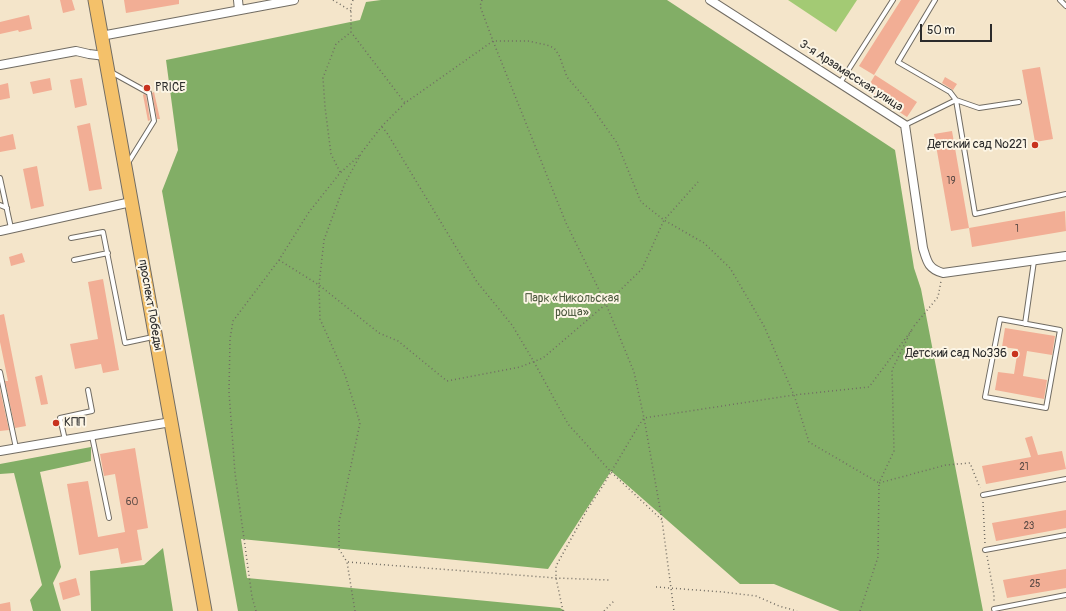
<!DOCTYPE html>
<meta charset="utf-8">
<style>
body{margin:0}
#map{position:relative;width:1066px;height:611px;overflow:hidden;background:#f4e5ca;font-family:Pangolin,sans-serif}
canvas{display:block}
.scale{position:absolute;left:920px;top:24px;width:72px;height:18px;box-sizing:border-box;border:2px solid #2b2b2b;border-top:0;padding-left:5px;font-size:12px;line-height:14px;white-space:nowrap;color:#2b2b2b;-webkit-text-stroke:3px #fcf5e5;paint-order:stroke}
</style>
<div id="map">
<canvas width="1066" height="611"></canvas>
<div class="scale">50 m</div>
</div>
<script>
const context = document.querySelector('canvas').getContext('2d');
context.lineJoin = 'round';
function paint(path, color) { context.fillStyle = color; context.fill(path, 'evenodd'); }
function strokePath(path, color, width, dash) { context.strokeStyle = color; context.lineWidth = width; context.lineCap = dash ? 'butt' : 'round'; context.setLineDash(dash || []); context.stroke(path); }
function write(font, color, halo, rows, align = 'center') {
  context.font = font + ' Pangolin,sans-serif'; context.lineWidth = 4; context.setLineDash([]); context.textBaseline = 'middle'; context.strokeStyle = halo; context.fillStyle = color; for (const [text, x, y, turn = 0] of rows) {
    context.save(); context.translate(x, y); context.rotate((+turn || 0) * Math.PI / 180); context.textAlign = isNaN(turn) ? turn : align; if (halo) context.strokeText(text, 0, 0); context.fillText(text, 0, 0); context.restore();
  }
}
const green = new Path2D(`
 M788,0H857L836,32Z`);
const forest = new Path2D(`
 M381,0H667L895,150L914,268L921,289L983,611H840L774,584H740L611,471L548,569L241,539L247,578L560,608L565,611H238L162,191L178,150L166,60L360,20L366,2Z
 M91,447V461L40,472L61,567L53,583L61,611H33L30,600L42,585L14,473L0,474V464Z
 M163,548L173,611H91L90,571L144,565Z`);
const building = new Path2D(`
 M60,0H72L75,10L63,13Z
 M124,0H179V4L126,13Z
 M901,0H920L874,75L859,66Z
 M29,15L32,29L19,32L18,30L0,34V22Z
 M1040,67L1053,139L1035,142L1022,70Z
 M875,75L917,102L907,117L866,90Z
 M945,77L957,84L953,90L942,83Z
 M50,78L52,90L33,94L30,82Z
 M82,78L87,105L75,108L70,80Z
 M8,83L10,98L0,100V85Z
 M154,92L160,119H157L152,93Z
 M144,94L146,95L150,120L148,121L143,95Z
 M90,123L102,189L89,191L77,126Z
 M952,131L969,228L951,231L934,134Z
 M13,134L16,149L0,152V137Z
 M37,166L44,206L31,209L23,169Z
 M1065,211L1066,231L972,247L969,228Z
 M22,253L25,262L11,266L9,257Z
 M103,279L119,370L103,373L101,364L75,369L70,344L98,339L88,282Z
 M4,314L26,426L15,428L5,381H8L0,342V315Z
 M1005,328L1055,336L1052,355L1027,351L1023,376L1047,380L1044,399L995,390L998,372L1014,374L1018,349L1002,347Z
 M42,375L48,404L41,405L35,377Z
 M0,389L9,430L0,431Z
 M1032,436L1038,455L1062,451L1066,469L986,484L982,466L1031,457L1025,438Z
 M135,448L148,528L137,530L142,560L121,564L118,548L79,555L67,484L88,481L98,537L125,532L115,474L104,476L100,454Z
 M1066,510V528L996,541L992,523Z
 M1066,569V588L1007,598L1003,580Z
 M76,578L80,595L63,600L59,583Z
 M10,602L11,611H0V604Z`);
const path = new Path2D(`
 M333,0L351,11
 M353,0L351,5V32L405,103
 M482,0L480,6L493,41L566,223L606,304L634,372L644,418L662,520L674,611
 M382,127L387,133L477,282L512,325L534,362L568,424L611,472L662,520
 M340,172L331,154L325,107L323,78L336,44L351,32
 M279,260L319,285L379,333L398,341L447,381L520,367L543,358L606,304L642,269L664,220L698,182
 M914,326L938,297L941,281
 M911,331L892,370L894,451L879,483L946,465L970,463L980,488
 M983,502L985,544
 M987,556L994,595V603
 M348,562L556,578L609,580
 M656,587L723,592L756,596L779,606L797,611
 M256,611L252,597L235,473L229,392L230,339L233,321L279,260L309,212L340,173L361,154
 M355,611L347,562L339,549V522L360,423L345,375L320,319L319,285L324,240L345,183L362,152L382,126L405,103L493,41H528L547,45L554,48L559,55L567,77L585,98L617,143L641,202L664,220L704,243L730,268L764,326L794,395L809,442L879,483L878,557L860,611
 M563,611L556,578V566L587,510L604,484L611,472L639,425L644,418L794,395L869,387L914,327
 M604,611L615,600`);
const service = new Path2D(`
 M935,0L898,62L950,92L956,100L975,214L1066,194
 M1060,0L1066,6
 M111,72L149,93L154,121L128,163
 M840,83L893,0
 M905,125L956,100L979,108L1019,102
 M0,178L11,228
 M0,205L7,208
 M71,238L103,232L125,343L153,337
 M74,260L108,253
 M1000,319L1060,330L1046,408L985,397Z
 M1025,324L1034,261
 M0,372L16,448
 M92,436L109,518
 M65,440L60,418L92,411L88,390
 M983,495L1066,479
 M985,550L1066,535
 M994,609L1066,595`);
const minor = new Path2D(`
 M238,0L239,10
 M710,0L905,125L923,248C927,261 928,269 943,273L1066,256
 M101,36L294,0
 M0,65L76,51L89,54L105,56
 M0,231L131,202
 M0,451L171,422`);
const primary = new Path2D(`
 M95,0L205,611`);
const markers = [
 [147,88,4,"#c8321e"],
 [1035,145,4,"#c8321e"],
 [1015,354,4,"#c8321e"],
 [56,423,4,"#c8321e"]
];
const numberNames = [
 ["19",951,181],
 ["1",1017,229],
 ["21",1024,467],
 ["60",132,502],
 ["23",1029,526],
 ["25",1035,584]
];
const streetNames = [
 ["3-я Арзамасская улица",851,76,33],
 ["проспект Победы",150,305,80]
];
const poiNames = [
 ["PRICE",155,88],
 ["Детский сад №221",1027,145,"right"],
 ["Детский сад №336",1007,354,"right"],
 ["КПП",64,423]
];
const parkNames = [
 ["Парк «Никольская",572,299],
 ["роща»",572,313]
];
paint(green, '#a3ca74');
paint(forest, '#82ae66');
paint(building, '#f2ae95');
strokePath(service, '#716c63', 6);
strokePath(minor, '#716c63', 10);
strokePath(primary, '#716c63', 15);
strokePath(path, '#716c63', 1.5, [1, 3]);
strokePath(service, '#fff', 4);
strokePath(minor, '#fff', 8);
strokePath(primary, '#f4c16a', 13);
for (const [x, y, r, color] of markers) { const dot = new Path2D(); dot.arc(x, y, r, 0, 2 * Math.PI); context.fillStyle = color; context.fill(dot); strokePath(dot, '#fcf5e5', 1.5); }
write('10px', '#5d4c46', null, numberNames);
write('12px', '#2b2b2b', '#fcf5e5', streetNames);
write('12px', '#2b2b2b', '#fcf5e5', poiNames, 'left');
write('12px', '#4f5b41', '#fcf5e5', parkNames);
</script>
